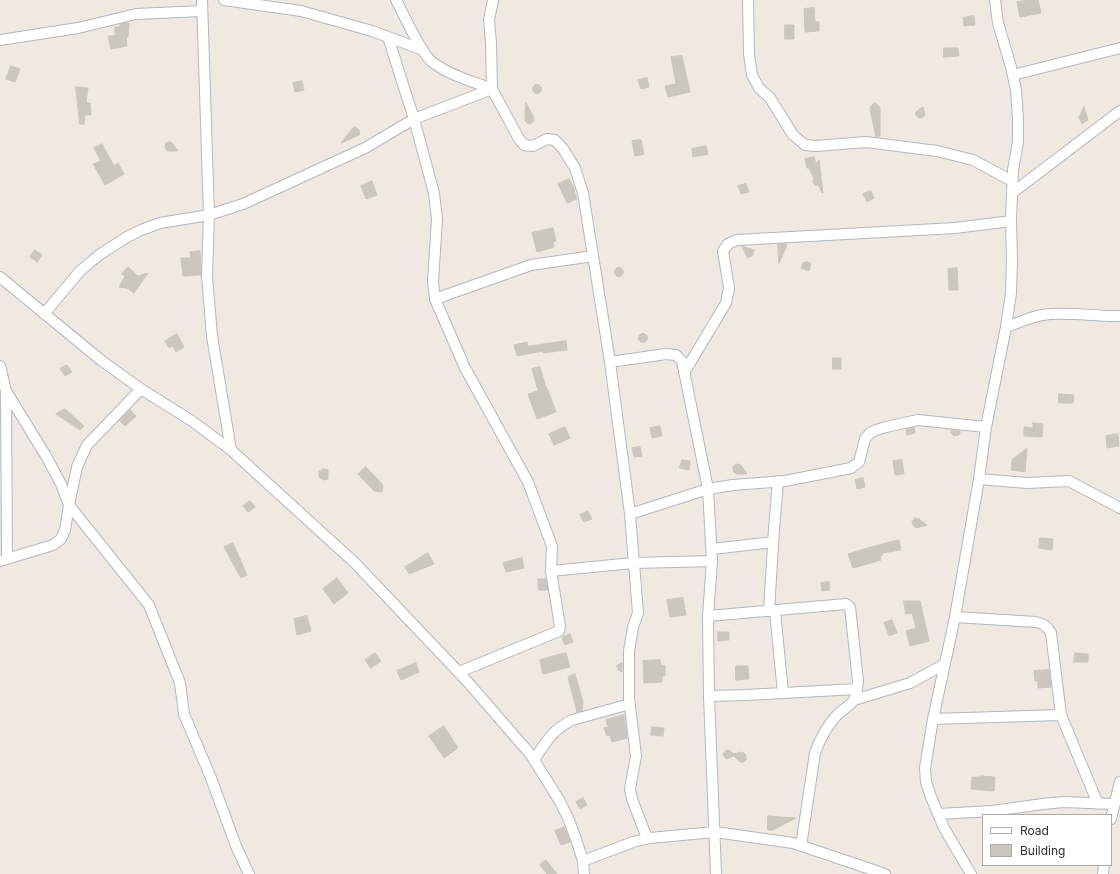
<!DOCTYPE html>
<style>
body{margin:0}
#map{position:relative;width:1120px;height:874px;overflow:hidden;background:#efe9e1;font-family:Inter,sans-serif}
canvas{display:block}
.legend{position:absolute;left:982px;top:814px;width:130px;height:52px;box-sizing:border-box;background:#fff;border:1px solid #ababab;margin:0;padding:5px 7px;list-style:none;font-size:12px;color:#2e2e2e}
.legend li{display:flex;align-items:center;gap:8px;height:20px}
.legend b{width:20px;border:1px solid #ababab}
</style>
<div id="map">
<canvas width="1120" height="874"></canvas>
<ul class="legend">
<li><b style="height:5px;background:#fff"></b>Road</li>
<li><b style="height:11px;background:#cbc7bf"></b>Building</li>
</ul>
</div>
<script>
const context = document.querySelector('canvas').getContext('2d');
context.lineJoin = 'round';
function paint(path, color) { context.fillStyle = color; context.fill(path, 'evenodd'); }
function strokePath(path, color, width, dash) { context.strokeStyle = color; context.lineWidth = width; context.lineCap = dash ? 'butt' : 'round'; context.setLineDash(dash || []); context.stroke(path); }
const building = new Path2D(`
 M1030,0H1038L1041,13L1020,17L1017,2Z
 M814,8L815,22H819V31L805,32L804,9Z
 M974,16L975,25L964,26L963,18Z
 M125,23H129L128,37H126L127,46L111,49L108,36H115V27H120V25Z
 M785,25H794V39H785Z
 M944,48H958L959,56L944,57Z
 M682,56L690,92L668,97L665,86L676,84L671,57Z
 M11,66L20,69L15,82L6,79Z
 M647,78L649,87L641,89L638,80Z
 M302,81L304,90L295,92L293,83Z
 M532.5 89a4.5 4.5 0 1 1 9 0a4.5 4.5 0 1 1-9 0Z
 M76,87L88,88L86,103H90L91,115H85L84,124H80Z
 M526,103L534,118L533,122L529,124L526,122L525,119Z
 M875,103L878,105L880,108V136L876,137L870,109L871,106Z
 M923,107L925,115L923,117L919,118L915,114L916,112Z
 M1084,107L1088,120L1082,124L1079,118Z
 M356,127L360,131L359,135L341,143L352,129Z
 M641,140L644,154L635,156L632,141Z
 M170,142L172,143L178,151H167L165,147L166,143Z
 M102,144L114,166L118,163L124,174L105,185L93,164L101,161L94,148Z
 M706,146L708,154L693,157L692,149Z
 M814,157L816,164L819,160L823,193H822L819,186L815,185L813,182L814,178L809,168H807L805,159Z
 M569,179L575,190L574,191L577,199L567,203L558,184Z
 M372,181L377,195L366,199L361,186Z
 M746,184L749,192L741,194L738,186Z
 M871,191L874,198L867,202L863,194Z
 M553,228L556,241L553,242L554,247L537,252L532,233Z
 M778,244H786L787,245L779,263Z
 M742,246L754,250L753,255L748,258Z
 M35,250L42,255L37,262L30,257Z
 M200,251L201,275L183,276L181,258H191L190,252Z
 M805,262H808L811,264L809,271L801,268L803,263Z
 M128,267L138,276L148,273L134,293L127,288L119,287L125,276L122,274Z
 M614.5 272a4.5 4.5 0 1 1 9 0a4.5 4.5 0 1 1-9 0Z
 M957,268L958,290H949L948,269Z
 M638.5 338a4.5 4.5 0 1 1 9 0a4.5 4.5 0 1 1-9 0Z
 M177,334L184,347L176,352L173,346L169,348L165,341Z
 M566,341L567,350L543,353V351L517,356L514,345L527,342L528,346Z
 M833,358H841V369H833Z
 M67,365L72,372L65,376L60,369Z
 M540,367L546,388H547L556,412L537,419L528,394L538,391L532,369Z
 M1059,394L1074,395L1073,403H1059Z
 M65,409L84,426L80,430L56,414Z
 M130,410L136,416L125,426L120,421Z
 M1033,423L1043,424L1042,437L1024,436V427L1033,428Z
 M660,426L662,436L652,438L650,428Z
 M565,427L570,438L554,445L549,434Z
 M914,427L915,433L907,435L906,429Z
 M952,430L960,431V433L959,435L954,436L951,433Z
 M1118,434L1119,446L1107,448L1106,436Z
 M640,447L642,456L634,457L632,448Z
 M1027,448L1025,472L1011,470L1012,460Z
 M682,460L690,461L689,470L680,468Z
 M902,460L904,474L895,475L893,461Z
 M736,464L741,465L747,474H737L734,472L733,467Z
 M366,467L382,484L383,487L382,492L374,491L358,474Z
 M323,469L328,470V479L323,480L319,477V472Z
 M863,478L865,487L857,489L855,480Z
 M250,501L255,507L248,512L243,506Z
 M588,511L592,519L584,522L580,515Z
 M915,518L919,519L927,525L916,528L913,525L912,522Z
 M1040,538L1053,539L1052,550L1039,548Z
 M899,540L901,550L882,553L883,555L880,556L881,560L853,568L848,554L864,549Z
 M233,543L247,575L241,578L224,547Z
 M428,553L434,564L409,574L405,567Z
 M522,558L524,568L506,572L503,563Z
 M337,578L348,593L334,604L323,589Z
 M538,579H546L548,590H539Z
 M829,582L830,590L822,591L821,583Z
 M683,598L686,615L670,617L667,600Z
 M904,601H920L929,641L910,646L906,631L916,628L912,613L906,614Z
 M307,616L311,631L297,635L294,619Z
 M892,620L897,633L889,636L884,623Z
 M718,632H729V640L718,641Z
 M570,634L573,642L565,645L562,638Z
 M375,653L381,661L371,668L365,660Z
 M566,653L570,667L543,674L540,660Z
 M1075,653L1088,654V662H1074Z
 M660,660L661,666L665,665V676H662V682L644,683L643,661Z
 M416,663L419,672L401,680L397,671Z
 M621,663H622V672L618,670L617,666Z
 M736,666H748L749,679L736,680Z
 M1049,670L1051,687L1038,688V681H1035L1034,671Z
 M575,674L583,702L582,711L577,712L568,677Z
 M624,715L627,738L612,742L610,735L607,736L604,728L608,727L606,720Z
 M444,726L458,748L444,758L429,736Z
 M652,727L664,728L663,736L651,735Z
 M727,750H729L734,754L741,752L744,753L746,755V760L743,762H740L734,756L726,759L723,754Z
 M980,776L995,777L994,791L971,789L972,777H979Z
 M583,798L587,805L580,809L576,802Z
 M768,816L796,818L773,830H768Z
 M564,827L570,842L561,845L555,831Z
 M546,860L557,874H547L540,865Z`);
const street = new Path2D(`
 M202,0L209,215L207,276L212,336L231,450
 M224,0L301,11L372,31L423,50
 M396,0C404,15 420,51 431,61C448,75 472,81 492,89
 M493,0L489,20L491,43L492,89L519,139L524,145L533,146L547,139L555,140L563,149L575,168L583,193L610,362L630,514L638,613L633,627L629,651V698L636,756L630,789L632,799L647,838
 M748,0L749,54L752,75L759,88L770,98L793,135L805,145L816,146L866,142L937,151L973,160L1012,181
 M388,37L414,119L434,193L437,219L433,282L435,299L465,368L528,482L552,546L551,571L560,626L559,631L459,672
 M0,40L78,28L136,14L202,11
 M1013,75L1120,48
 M1012,193L1120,111
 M0,277L102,361L141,389L192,421L231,450L355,563L466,680L531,755L559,800L568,818L576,839L583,861L584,874
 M435,299L531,265L593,256
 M44,314L80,271L99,255L127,237L141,230L160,223L209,215L243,204L365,148L414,119L492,89
 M1006,327C1018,323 1030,317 1042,315C1068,311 1094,317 1120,316
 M610,362L666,354L676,355L682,361L708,489L712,561L708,616L709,696L716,874
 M0,366L6,391L46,456L61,484L69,505L149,605L180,683L184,714L211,778L236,846L249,874
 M684,373L726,303L729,288L723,251L728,244L737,240L955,228L1011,221
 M6,392L7,558
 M979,479L1027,483L1069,481L1120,508
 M630,514L708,489L733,485L785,481L851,468L859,462L865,439L870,433L876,430L886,427L918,420L986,427
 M712,549L773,542
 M0,561L53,545L61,539L65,530L69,505L77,467L87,445L141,389
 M551,571L633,563L712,561
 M769,611L774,529L778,481
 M775,611L783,693
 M708,616L846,604L850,607L858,681C857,687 857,695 854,700C850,706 842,710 837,715C827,726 820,739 815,753L801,846
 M955,617L1036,622C1044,624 1047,626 1051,633L1061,715L1098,804
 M709,696L746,695L857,689
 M854,700L910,683L945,664
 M933,719L1061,715
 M534,760C546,742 552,730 572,720L630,704
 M938,814L992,811L1043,804L1063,802L1115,804
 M1111,819L1120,782
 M583,861L633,842L650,838L715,832L793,843L885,874
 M971,874L944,828L931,797L926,782L925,768L933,719L955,617L979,479L986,427L1006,327L1011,293L1012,260L1011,221L1012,193L1013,170L1018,142V119L1016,90L1011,67L998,23L995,0
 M1103,874L1104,865`);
paint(building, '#cbc7bf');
strokePath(building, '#cbc5ba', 1);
strokePath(street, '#b4b7c1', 12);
strokePath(street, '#fff', 10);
</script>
